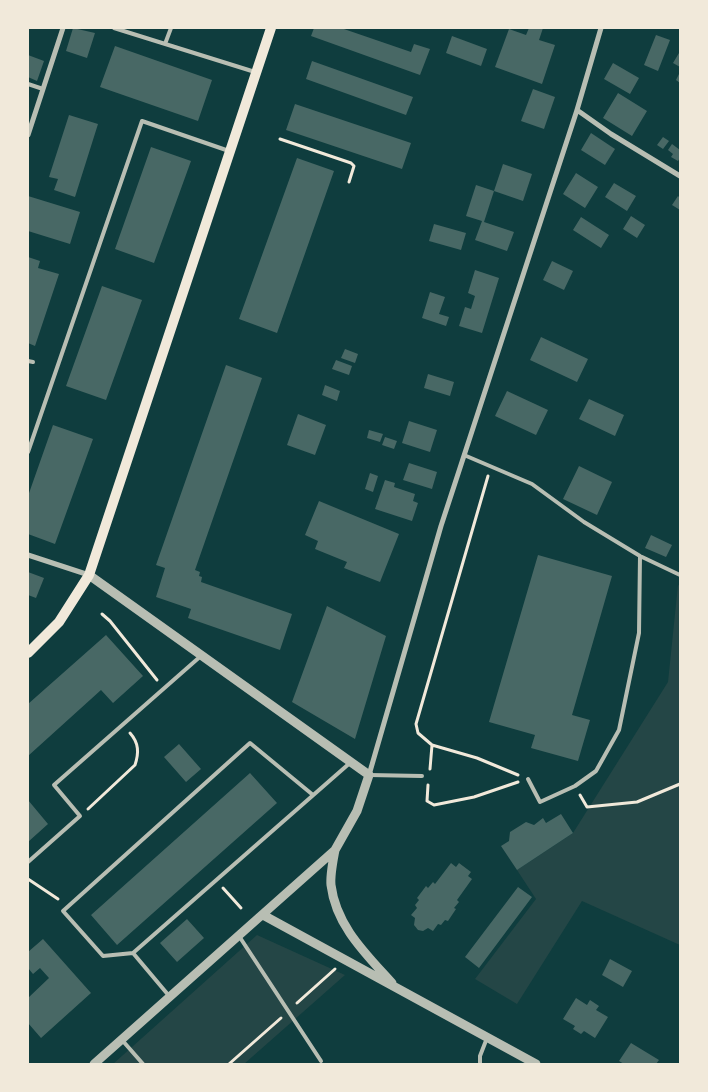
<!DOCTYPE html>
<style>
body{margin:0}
#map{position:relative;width:708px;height:1092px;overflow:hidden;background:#0f3d3e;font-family:Rubik,sans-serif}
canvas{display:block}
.frame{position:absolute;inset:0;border:29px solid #f1e9da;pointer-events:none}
</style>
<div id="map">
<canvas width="708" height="1092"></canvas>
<div class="frame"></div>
</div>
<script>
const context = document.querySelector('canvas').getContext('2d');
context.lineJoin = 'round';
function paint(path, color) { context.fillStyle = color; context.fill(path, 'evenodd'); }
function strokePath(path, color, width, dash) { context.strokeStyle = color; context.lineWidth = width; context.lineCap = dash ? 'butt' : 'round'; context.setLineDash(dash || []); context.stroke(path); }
const green = new Path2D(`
 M678,585L680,586V945L582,901L517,1004L475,979L536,899L517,870L573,833L668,682Z
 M257,935L345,975L244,1064H113Z`);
const building = new Path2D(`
 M73,28L95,33L87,58L66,51Z
 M314,28H341L411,52L414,44L430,49L420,75L311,36Z
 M529,28H543L539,40L555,45L542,84L495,67L509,29L526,35Z
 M656,35L670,40L658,71L644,65Z
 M452,36L487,49L481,66L446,53Z
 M115,46L212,80L198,121L100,87Z
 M679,53L680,54V67L673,63Z
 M28,55L44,61L37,81L28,77Z
 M312,61L413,97L406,115L306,79Z
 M613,63L639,78L630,94L604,79Z
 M680,72V83L676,80Z
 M533,89L555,97L544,129L521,121Z
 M618,93L647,111L632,136L603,118Z
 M295,104L411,143L402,169L286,130Z
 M69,115L98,124L75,197L54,190L58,179L49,177Z
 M591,133L615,149L605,165L581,150Z
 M663,137L669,141L663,149L657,145Z
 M672,144L680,150V158L678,161L671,157L673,154L668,150Z
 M151,147L191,161L154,263L115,249Z
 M297,158L334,171L277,333L239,319Z
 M503,164L532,174L523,201L494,191Z
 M576,173L598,187L585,208L563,194Z
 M614,183L636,196L627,211L605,197Z
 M476,185L494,191L484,222L514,232L507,251L475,240L482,221L466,216Z
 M28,196L80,212L70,244L28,231Z
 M678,196L680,198V210L672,205Z
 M631,216L645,225L637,238L623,229Z
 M581,217L609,235L601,248L573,230Z
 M434,224L466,233L461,250L429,241Z
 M28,257L40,261L38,268L59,274L35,346L28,343Z
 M552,261L573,271L564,290L543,280Z
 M475,270L499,278L482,333L459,326L465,307L471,309L475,296L468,293Z
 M102,286L142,300L106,400L66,386Z
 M430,292L445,297L439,314L449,317L446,326L422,318Z
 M541,337L588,359L577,382L530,360Z
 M345,349L358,354L355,363L341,358Z
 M336,360L352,366L349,375L332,369Z
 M226,365L262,378L195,570L200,572L199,576L202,577L201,582L292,614L280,650L188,618L191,609L156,597L165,568L156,565Z
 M428,374L454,382L450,396L424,388Z
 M325,385L340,391L337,401L322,395Z
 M507,391L548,410L536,435L495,416Z
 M589,399L624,415L615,436L579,419Z
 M298,414L326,425L315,455L287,445Z
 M409,421L437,430L430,452L402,443Z
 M53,425L93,439L55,544L28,534V496Z
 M369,430L383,434L380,442L367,438Z
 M385,437L397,441L394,449L382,445Z
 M409,463L437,472L432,489L403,480Z
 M579,466L612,482L597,515L563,499Z
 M370,473L378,476L373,492L365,489Z
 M385,480L395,483L394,487L415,494L413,501L418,503L412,521L375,509Z
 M319,501L399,534L380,582L344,568L347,562L315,549L318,541L305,535Z
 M651,535L672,545L666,557L645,548Z
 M538,555L612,576L572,715L590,720L578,761L531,748L535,735L489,722Z
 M28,572L44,578L36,598L28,595Z
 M327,606L386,636L355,739L292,702Z
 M106,635L143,676L113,703L101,690L28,756V704Z
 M179,744L201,769L186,782L164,757Z
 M250,773L277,803L117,945L91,915Z
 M28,800L48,824L28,842Z
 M561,814L573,833L517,870L501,846L509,841L510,832L526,822L534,825L543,818L546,823Z
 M451,863L456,867L459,863L471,872L468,876L472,879L457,900L459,902L454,908L456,909L448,921L445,920L441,925L438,924L433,931L428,928L423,931L418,930L414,925L415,918L411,915L417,908L415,905L419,900L417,898L426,886L428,888L433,882L435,884Z
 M518,887L532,897L479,968L465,957Z
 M187,919L204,938L177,962L160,943Z
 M43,939L91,993L41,1038L28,1023V998L49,978L40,968L33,974L28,968V952Z
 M610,959L632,971L623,987L602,975Z
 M576,998L587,1005L590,1000L599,1006L596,1010L608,1017L595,1038L584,1031L581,1034L573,1029L575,1026L563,1019Z
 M631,1043L659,1060L656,1064H624L619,1061Z`);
const path = new Path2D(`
 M280,139L351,163L354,166L349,182
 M488,476L416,724L418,733L432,745L477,758L518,775
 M102,614L110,621L157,680
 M430,769L432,745
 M428,785L427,801L434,805L474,797L518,782
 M580,795L587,807L637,802L680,784
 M88,809L135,765C139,753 139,743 130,733
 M28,879L58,899
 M223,888L241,908
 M297,1003L335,969
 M229,1064L281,1018`);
const service = new Path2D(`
 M114,28L255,72
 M165,44L171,28
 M28,84L43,89
 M28,361L33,362
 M28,452L142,121L229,151
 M464,455L532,484L584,522L640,556L680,575
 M369,775L422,776
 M528,779L540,802L575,786L596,771L619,730L639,633L640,556
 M28,862L80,816L54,785L202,655
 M239,936L321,1061
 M133,953L103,956L63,911L250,743L313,795
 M170,997L133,953L351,762
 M122,1040L143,1064
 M480,1064V1056L487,1038`);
const minor = new Path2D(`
 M577,110L611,134L680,176
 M28,135L63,28
 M28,555L89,575
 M369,775L441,526L577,110L601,28`);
const tertiary = new Path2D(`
 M89,575L369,775L357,811L335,850L94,1064
 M335,850C333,861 330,875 331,885C336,926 366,954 392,983
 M263,915L536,1064`);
const secondary = new Path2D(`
 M28,653L59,622L89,575L271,28`);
paint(green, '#244646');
paint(building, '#486865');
strokePath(path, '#f1e9da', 3);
strokePath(service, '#b8beb3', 4);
strokePath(minor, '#b8beb3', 5);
strokePath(tertiary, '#b8beb3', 9);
strokePath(secondary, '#f1e9da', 10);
</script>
